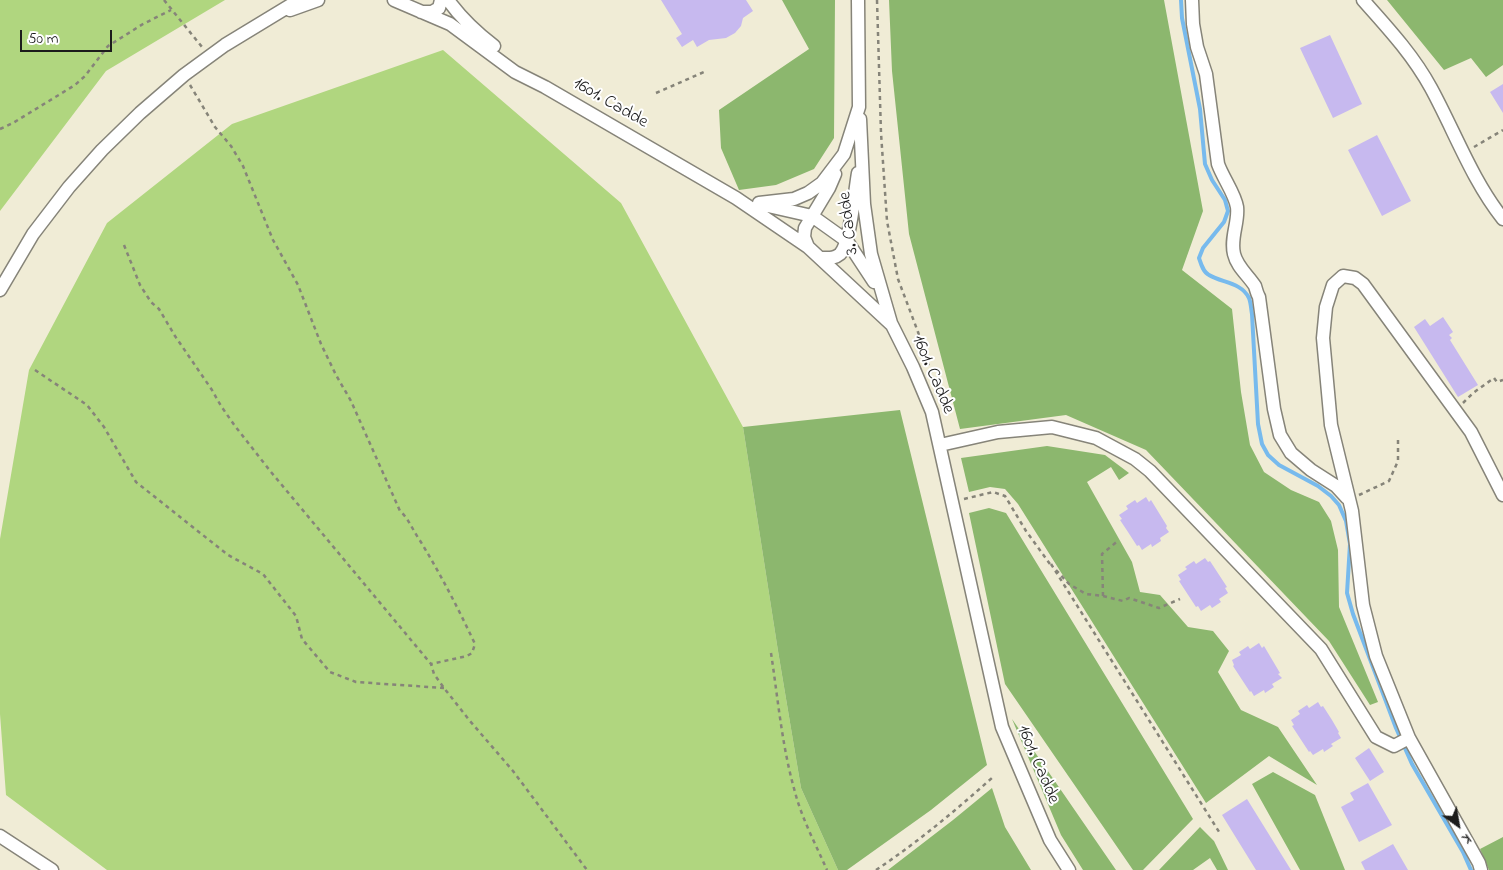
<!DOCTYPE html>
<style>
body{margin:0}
#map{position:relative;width:1503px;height:870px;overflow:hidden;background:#f0ecd6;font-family:"Indie Flower",sans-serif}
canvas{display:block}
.north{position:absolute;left:1433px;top:800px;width:50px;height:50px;-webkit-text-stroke:4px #fff;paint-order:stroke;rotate:148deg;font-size:14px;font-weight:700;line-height:20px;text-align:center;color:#1c1c1c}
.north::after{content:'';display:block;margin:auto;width:18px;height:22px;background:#1c1c1c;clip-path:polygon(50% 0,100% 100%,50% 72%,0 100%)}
.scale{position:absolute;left:20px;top:30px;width:92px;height:22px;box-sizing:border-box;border:2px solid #1c1c1c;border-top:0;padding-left:6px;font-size:15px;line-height:18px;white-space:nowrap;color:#1c1c1c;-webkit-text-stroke:4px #fff;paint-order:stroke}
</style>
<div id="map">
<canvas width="1503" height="870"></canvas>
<div class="north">K</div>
<div class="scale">50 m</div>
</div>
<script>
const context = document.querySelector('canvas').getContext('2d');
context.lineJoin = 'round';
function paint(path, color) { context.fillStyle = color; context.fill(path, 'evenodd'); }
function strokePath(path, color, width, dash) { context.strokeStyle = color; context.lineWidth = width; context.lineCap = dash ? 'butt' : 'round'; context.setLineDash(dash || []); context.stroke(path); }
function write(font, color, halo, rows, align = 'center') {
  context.font = font + ' "Indie Flower",sans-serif'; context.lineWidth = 4; context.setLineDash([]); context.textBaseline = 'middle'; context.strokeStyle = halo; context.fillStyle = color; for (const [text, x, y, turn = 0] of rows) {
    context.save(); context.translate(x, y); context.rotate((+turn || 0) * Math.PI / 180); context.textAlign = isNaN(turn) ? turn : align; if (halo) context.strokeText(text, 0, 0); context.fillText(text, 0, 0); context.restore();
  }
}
const green = new Path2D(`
 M0,0H225L106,71L0,211Z
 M443,50L621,203L743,427L778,651L801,788L838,870H107L6,795L0,714V539L29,370L107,223L232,124Z`);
const forest = new Path2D(`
 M782,0H835L834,138L814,169L776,185L739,190L721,148L719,110L809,49Z
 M889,0H1164L1203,211L1182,270L1232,309L1241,392L1250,445L1264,472L1291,490L1319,502L1331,521L1338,550L1339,607L1378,702L1370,705L1329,641L1146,450L1066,415L960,429L909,234L892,71Z
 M1387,0H1503V65L1486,77L1471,58L1444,70Z
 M900,410L987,765L931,810L847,870H838L801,788L778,651L743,427Z
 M1047,446L1105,455L1129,473L1119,480L1111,467L1087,482L1132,562L1140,592L1160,595L1188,627L1213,631L1229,651L1218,672L1241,710L1278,727L1317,785L1269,756L1206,803L1018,504L1005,489L990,487L969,492L961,458Z
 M989,508L1006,513L1193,819L1143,870H1133L1005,684L969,513Z
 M1012,719L1116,870H1083L1061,835Z
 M1273,772L1315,795L1345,870H1300L1252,784Z
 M992,788L1005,827L1031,870H888L953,820Z
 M1200,827L1214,841L1228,870H1217L1210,858L1193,870H1159Z
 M1503,837V870H1489L1480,849Z`);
const stream = new Path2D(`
 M1181,0L1182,18L1200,109L1205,164L1212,180L1225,200L1228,211L1224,222L1203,248L1199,258C1201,264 1203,272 1209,275C1222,283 1241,282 1249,298C1251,303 1251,309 1252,314L1258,424L1262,444L1268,455L1279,465L1318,486L1331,496L1339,505L1346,521L1350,544L1347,593L1353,614L1396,728L1412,764L1463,852L1471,870`);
const building = new Path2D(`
 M661,0H746L753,11L743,18L741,26L735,33L726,38L709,40L697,47L693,40L682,47L676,38L682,34Z
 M1330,35L1362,104L1333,118L1300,48Z
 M1503,84V113L1490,92Z
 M1377,135L1411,201L1382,216L1348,150Z
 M1443,317L1453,332L1449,335L1452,338L1450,340L1478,385L1458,397L1414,327L1425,319L1430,326Z
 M1146,497L1149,502L1151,500L1167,526L1166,528L1169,532L1160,538L1161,541L1152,547L1151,544L1142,550L1139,545L1137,546L1128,532L1120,520L1122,519L1119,515L1128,509L1126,506L1135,500L1137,503Z
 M1205,558L1208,562L1210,561L1227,587L1225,588L1228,593L1219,599L1221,602L1212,608L1210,605L1201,611L1198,606L1196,607L1179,581L1181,580L1178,575L1187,569L1185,567L1194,561L1196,564Z
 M1259,643L1262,648L1264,646L1280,673L1278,674L1282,678L1272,684L1274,687L1265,693L1264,690L1254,696L1251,691L1250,692L1233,666L1234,665L1232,660L1241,655L1239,652L1248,646L1250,649Z
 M1318,702L1321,707L1323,706L1332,720L1339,732L1338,733L1341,738L1331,744L1333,746L1324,752L1323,749L1313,755L1310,751L1309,752L1292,726L1294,725L1291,720L1300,714L1298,711L1307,705L1309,708Z
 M1369,748L1384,772L1370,781L1355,758Z
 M1368,783L1392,825L1359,842L1341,807L1354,800L1350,793Z
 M1247,799L1291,870H1256L1222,815Z
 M1393,844L1408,870H1365L1361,862Z`);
const path = new Path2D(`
 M164,0L202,47
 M877,0L881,133L887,221L898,279L918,332L935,385
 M190,85L215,127L231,146L243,166L273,240L298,285L321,344L336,375L351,401L400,511C409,519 412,529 419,539C440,573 458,608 475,644L472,653L467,656L431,664
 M656,93L704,72
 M0,129L13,123L75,85L85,76L108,46L143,24L171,10
 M1474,147L1503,130
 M124,245L140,285L151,302L159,309L175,336L212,390L221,406L235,426L271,472L431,664L434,674L444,688L470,721L513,771L587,870
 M35,370L87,405L104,427L136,482L228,555L263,574L296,616L302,639L330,672L356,682L444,688
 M1463,403L1473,393L1494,378L1497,382L1503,380
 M1359,495L1389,481L1398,461V437
 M964,499L993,492L1005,496L1026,531L1050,564
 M1051,564L1221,835
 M1056,570L1069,584L1086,594L1103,596L1123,601L1129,598L1159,608L1180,599
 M1103,596L1102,554L1119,540
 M771,653C778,699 782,747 795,792C802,819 816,845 827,870
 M876,870C918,842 955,811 993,777`);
const minor = new Path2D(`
 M394,0L450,24L515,72L545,87L736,198L808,247L892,325L913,367L932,412L1002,727L1050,840L1069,870
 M448,0C461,18 477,33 494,46
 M1192,0L1193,24L1197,47L1206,74L1218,164C1223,178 1235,194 1237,207C1239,222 1230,238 1234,254C1237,267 1248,275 1255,286C1256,289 1257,294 1259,297L1274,409L1280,435L1291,453L1311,470L1336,486L1347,498
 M1363,0C1388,28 1413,55 1431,88C1455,132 1472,180 1503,219
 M290,10L318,0
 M421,12H432L439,8L441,0
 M860,119L864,204L871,254L891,323
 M759,203L794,199L808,193L822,183L844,154L859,107L858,0
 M768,206L812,216L847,241L874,282
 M808,247L804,237L805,228L829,188L835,174
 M821,258C829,258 834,259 840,254C850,244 855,190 858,173
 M0,290L33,234L69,187L102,150L140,113L184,75L225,45L299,0
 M940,445L998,432L1052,427L1096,438L1135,459L1150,471L1321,649L1376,737L1394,746L1409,738
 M0,836L52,870
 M1481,870L1479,863L1409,738L1376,656L1363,605L1352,511L1331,425L1323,338L1326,307L1333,285L1343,276L1355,278L1363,284L1471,432L1503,495`);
const streetNames = [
 ["1601. Cadde",610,104,30],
 ["3. Cadde",850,223,-97],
 ["1601. Cadde",932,375,67],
 ["1601. Cadde",1037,765,67]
];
paint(green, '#b0d67f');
paint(forest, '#8cb76e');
strokePath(stream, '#77baed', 4);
paint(building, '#c7b9ef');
strokePath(minor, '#868479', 15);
strokePath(path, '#868479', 2.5, [4, 4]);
strokePath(minor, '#fff', 12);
write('18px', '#1c1c1c', '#fff', streetNames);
</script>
